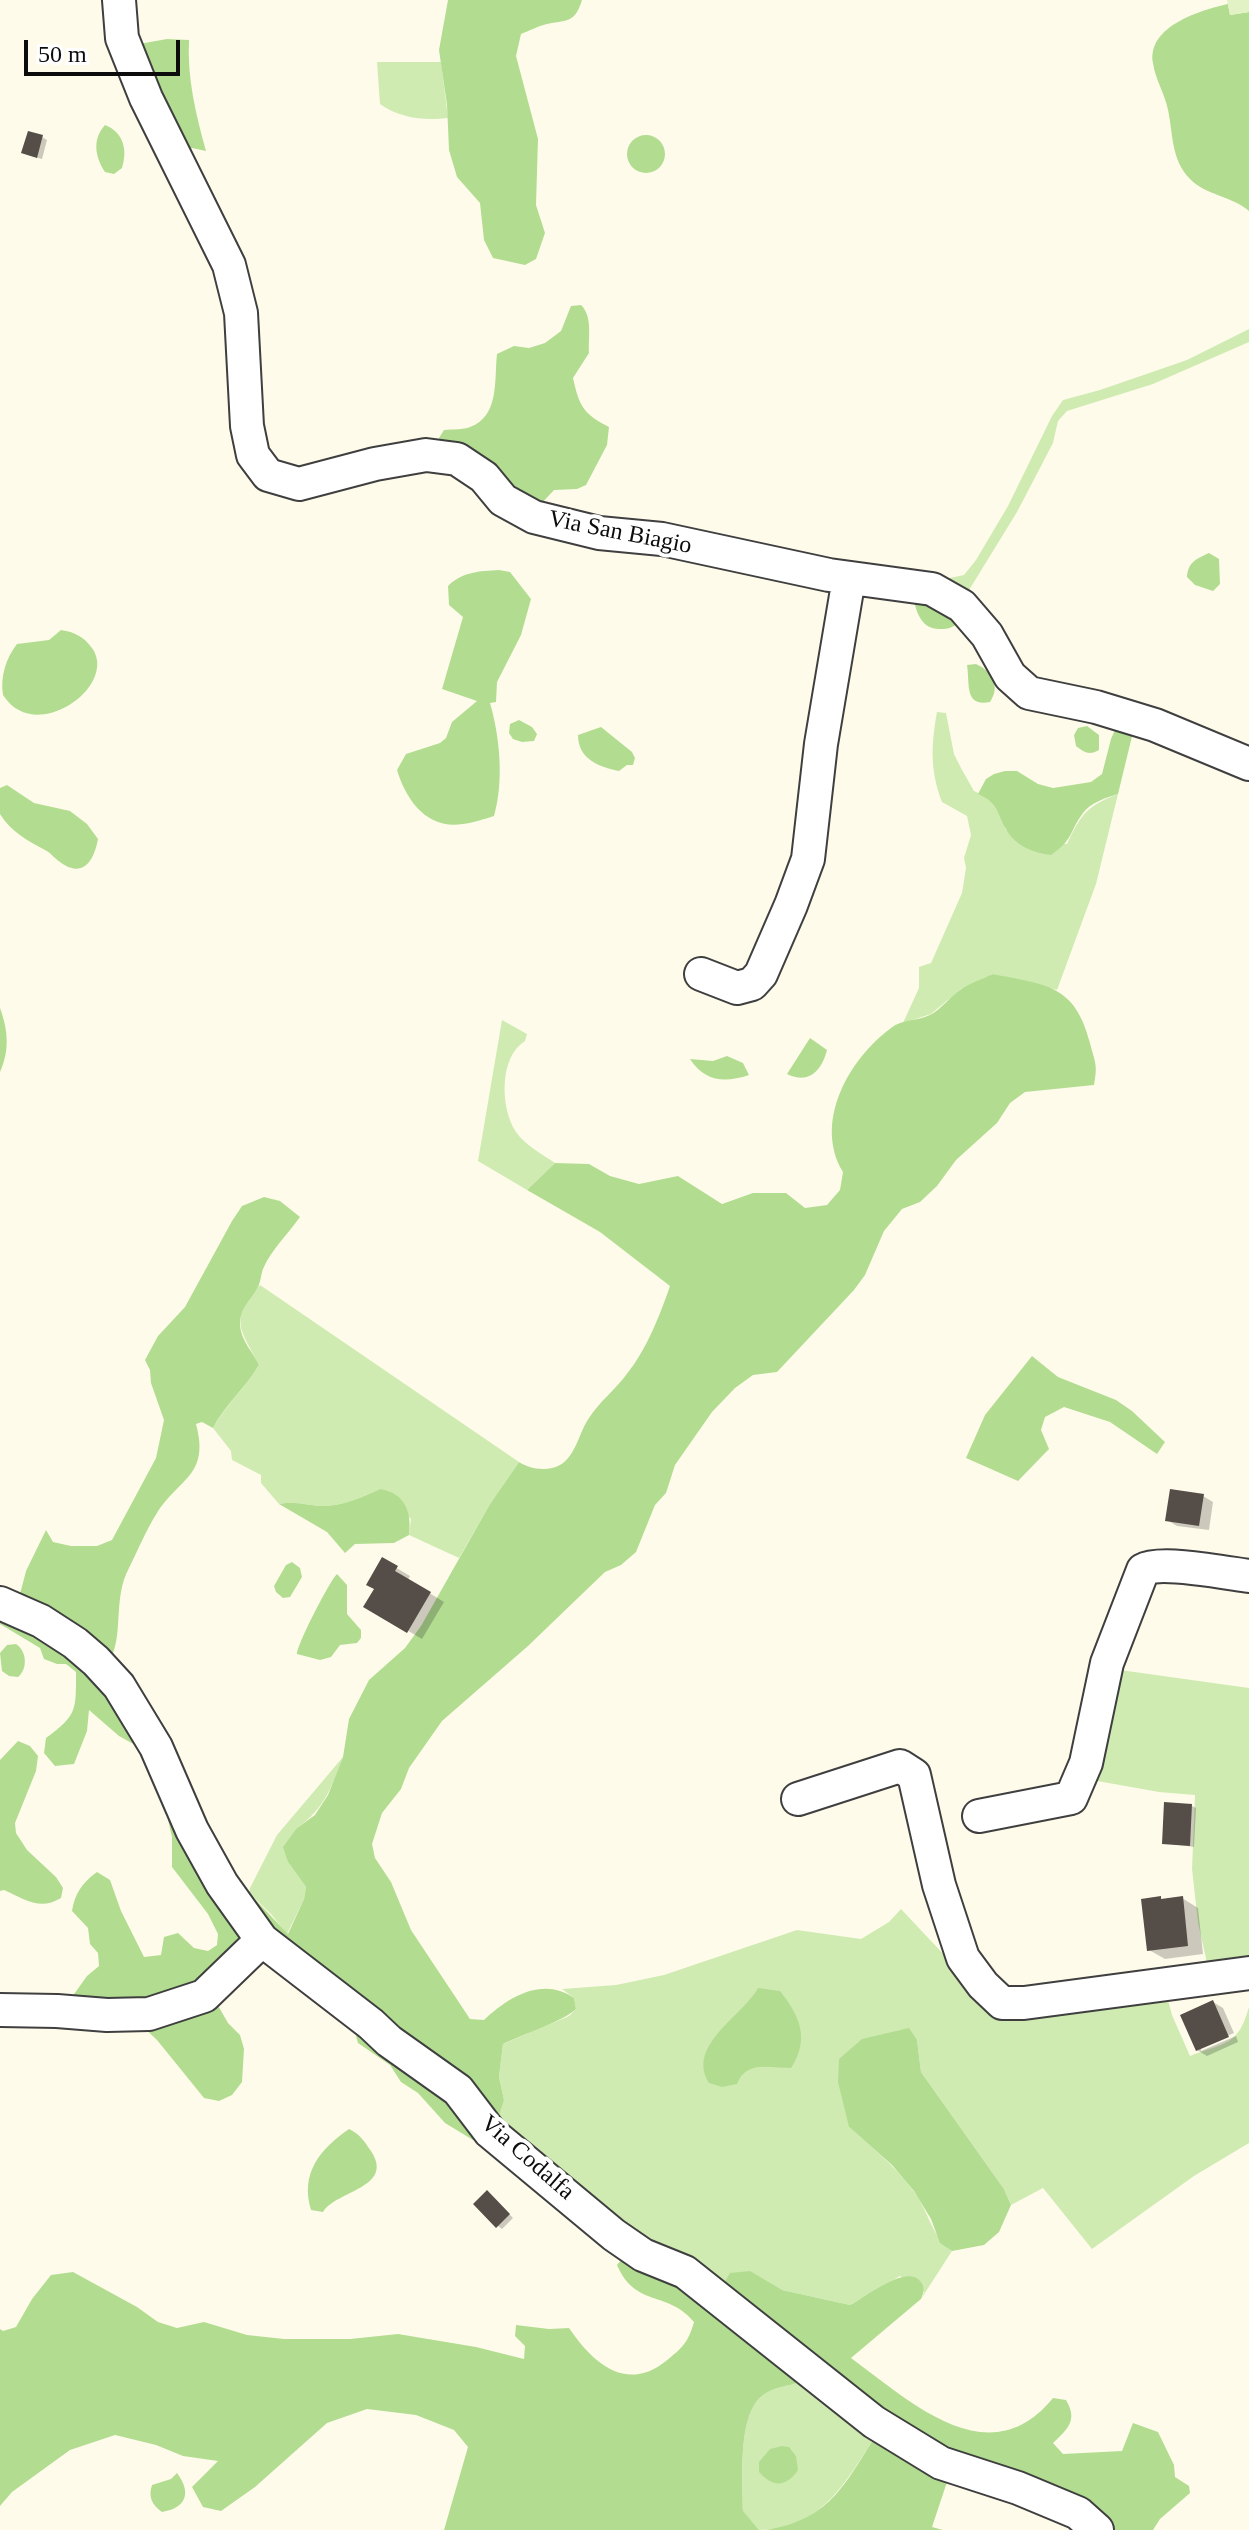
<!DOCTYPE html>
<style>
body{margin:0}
#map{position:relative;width:1249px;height:2530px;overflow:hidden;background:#fffbeb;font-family:"Times New Roman",serif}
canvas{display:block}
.scale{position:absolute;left:24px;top:40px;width:156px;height:36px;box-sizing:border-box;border:4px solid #0c0c0c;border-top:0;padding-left:10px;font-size:24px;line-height:28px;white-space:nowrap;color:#0c0c0c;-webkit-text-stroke:6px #fff;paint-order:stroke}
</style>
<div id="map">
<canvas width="1249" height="2530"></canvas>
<div class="scale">50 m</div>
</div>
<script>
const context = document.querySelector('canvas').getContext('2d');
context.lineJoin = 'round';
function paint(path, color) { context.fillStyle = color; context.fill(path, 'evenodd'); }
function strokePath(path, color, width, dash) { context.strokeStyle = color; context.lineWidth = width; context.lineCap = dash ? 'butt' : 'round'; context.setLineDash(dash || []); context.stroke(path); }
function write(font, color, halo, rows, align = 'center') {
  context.font = font + ' "Times New Roman",serif'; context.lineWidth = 8; context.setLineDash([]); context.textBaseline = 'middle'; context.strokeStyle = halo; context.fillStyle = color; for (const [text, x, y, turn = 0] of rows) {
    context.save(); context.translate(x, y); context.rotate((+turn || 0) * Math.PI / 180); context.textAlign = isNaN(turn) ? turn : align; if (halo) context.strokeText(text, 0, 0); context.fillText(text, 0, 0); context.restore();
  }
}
const green = new Path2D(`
 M377,62H441L448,118C425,121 399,118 380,104Z
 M1249,329V342L1153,384L1067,411L1058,421L1053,443L1017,512L966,595L855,565L909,568L945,579L964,575L976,560L1008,506L1052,416L1063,400L1100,390L1187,360Z
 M937,712L946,713L954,754L961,768L974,791L987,797L1000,810L1006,830L1067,844C1081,814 1087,806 1118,794L1096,884L1057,990L993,974L961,989L931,1014L903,1023L919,988V967L931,963L962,893L966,868L964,858L971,835L967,816L942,802C930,771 931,745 937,712Z
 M502,1020L527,1034L525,1041C499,1057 500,1108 516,1132C525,1145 542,1154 555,1163L527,1190L478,1161Z
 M260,1285L519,1462L490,1504L459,1558L409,1535L411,1519L380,1489C363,1497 342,1506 324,1506C308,1506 296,1500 279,1504L261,1483V1475L232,1460L231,1451L213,1428C225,1406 246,1387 259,1365C241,1329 228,1321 260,1285Z
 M1120,1670L1249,1688V1962L1208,1967L1198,1923L1192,1869L1195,1795L1159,1792L1086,1779Z
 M343,1757C331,1788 325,1808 297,1828L288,1862L306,1887L304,1899L287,1934L271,1914L249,1893L250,1888L277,1835Z
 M901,1909L994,2008L1165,1989L1172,2015L1190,2056C1226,2042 1238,2046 1249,2007V2143L1194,2176L1092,2249L1043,2188L1011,2205L1004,2189L921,2072L917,2040L849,2127C871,2147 894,2165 912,2189C928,2208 931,2237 952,2251L921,2299L924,2292L900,2276L850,2305L782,2290L719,2292L604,2218L493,2118L504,2100L499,2077L503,2044L569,2016L576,2009L574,1998L562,1989L616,1985L664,1975L797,1930L861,1939L889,1922Z
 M807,2378L880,2429C849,2476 824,2530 759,2530L743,2512C743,2482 737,2416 762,2396C777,2384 792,2388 807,2378Z`);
const forest = new Path2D(`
 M448,0H582C575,23 567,20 547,24C538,26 529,31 521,34L516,56L538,139L536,205L545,233L536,259L525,265L493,258L484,240L480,203L457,177L449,150L447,105L439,50Z
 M1228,4L1230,15L1249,12V211C1232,196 1205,195 1190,179C1171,160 1173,133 1168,110C1165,94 1155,79 1153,63C1147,26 1201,10 1228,4Z
 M167,39L189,40C187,78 196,115 206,151L192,148L182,154L139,44Z
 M105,125C123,132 128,149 122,168L114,174L105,172C95,157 92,139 105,125Z
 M627 154a19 19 0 1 1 38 0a19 19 0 1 1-38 0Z
 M581,305C593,317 588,337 589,353L573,378C579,405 583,414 609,427L607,445L586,485L577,489L554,490L540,505L439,450V438L444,430C452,429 463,430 470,427C500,416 494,379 497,354L514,346L529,348L545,343L561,331L571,306Z
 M1209,553L1219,559L1220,584L1213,591L1195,585L1187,577C1188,562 1196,559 1209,553Z
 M499,570L510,572L531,599L521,635L497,682L496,702L490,703C500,737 504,782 494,816C484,819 473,823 463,824C427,830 406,800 397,770L406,754L440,743L446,738L452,722L477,701L442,689L463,617L449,605L448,586C462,572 479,571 499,570Z
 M912,590L959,622C952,628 949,629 941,629C919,630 915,608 912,590Z
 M61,630C75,632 84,637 92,648C119,686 35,746 3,695C0,677 6,658 17,644L49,640Z
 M976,664C992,671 1001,686 990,702C964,707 970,684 967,665Z
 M519,720L532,727L537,734L534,741L522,742L513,739L509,733L510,724Z
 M1118,723L1135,724L1118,794C1106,798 1091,802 1083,813C1069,832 1074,839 1051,855C1034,853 1015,846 1006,829C996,812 999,803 978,794L986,779L994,774L1005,771H1017L1038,784L1053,788L1091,782L1102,774L1111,739Z
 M1087,726L1099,735V750C1089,756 1084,752 1076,746L1074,735L1078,728Z
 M601,727L632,752L635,758L633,765H627L619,771C599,767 578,759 578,735Z
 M7,785L34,803L70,811L87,824L98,839C94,861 83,879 60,862C54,858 51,853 45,850C28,841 10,831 0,814V788Z
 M993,974C1046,985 1075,984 1090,1043C1095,1063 1098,1064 1094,1085L1025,1092L1010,1103L997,1123L956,1160L937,1186L920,1202L902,1209L884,1231L865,1275L854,1290L777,1372L753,1375L735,1388L712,1412L675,1465L666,1493L655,1505L636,1552L621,1565L605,1572L528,1646L442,1721L409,1768L401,1789L382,1813L372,1844L375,1858L391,1882L411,1930L470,2019L484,2020C508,1997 543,1976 574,1998L576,2009C564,2021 521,2035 503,2044L499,2077L504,2100L499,2115L493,2118L243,1906L249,1893L288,1934L304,1899L306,1887L288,1862L283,1847L297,1828L315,1815L328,1795L343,1757L349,1719L369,1680L405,1648L421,1626L490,1504L519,1462C529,1469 548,1472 560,1465C576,1456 579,1432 589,1418C599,1402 615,1390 626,1375C646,1351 660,1315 670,1286L600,1232L527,1190L555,1163L589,1164L610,1176L639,1184L678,1176L722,1204L753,1193H786L805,1208L827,1205L840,1190L843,1172C813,1122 849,1059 891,1028C902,1019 919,1021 932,1014C942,1008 950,997 960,990C970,983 982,979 993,974Z
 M0,1008C8,1030 10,1050 0,1072Z
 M810,1038L827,1050C822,1070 809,1085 787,1074Z
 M727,1056L743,1063L749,1075C725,1083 705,1082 690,1059L713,1061Z
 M264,1197L280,1201L300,1217C288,1234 271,1250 263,1269C261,1274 261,1281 258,1287C251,1300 240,1307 240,1325C241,1341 253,1352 259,1365C246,1387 225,1405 213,1428L202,1422L196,1424C210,1476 179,1478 157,1513C146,1530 138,1550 129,1568C112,1599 125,1638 108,1663L19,1598L26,1571L46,1530L53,1542L71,1546H97L112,1540L156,1458L164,1420L151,1383L150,1370L145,1360L158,1336L185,1307L232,1221L242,1206Z
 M1032,1356L1058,1377L1116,1400L1132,1411L1165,1442L1157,1454L1110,1422L1064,1407L1045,1417L1041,1430L1049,1449L1018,1481L966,1458L985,1415Z
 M380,1489C405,1493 412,1512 409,1535L394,1543L355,1544L345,1553L327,1532L279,1504C296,1500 308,1506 324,1506C342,1506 363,1497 380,1489Z
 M292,1562L300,1568L302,1577L290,1597L283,1598L276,1592L274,1586L286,1565Z
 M337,1574L347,1585V1614L361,1630V1638L357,1643L340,1645L331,1657L320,1660L297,1654C297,1645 329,1582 337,1574Z
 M0,1607L104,1675L137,1746L119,1736L89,1710L87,1731L74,1764L55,1766L44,1753L46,1738C77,1715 76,1711 76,1672L66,1664H57L44,1659L40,1648L0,1624Z
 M16,1644C27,1651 28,1669 18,1677L9,1676L2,1671L0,1653L7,1645Z
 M18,1741L30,1746L38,1756L36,1771L15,1823L16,1833L27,1850L56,1877L63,1888L61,1898C40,1911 24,1899 4,1890L0,1891V1760Z
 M173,1794L260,1938L212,1995L228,2023L240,2035L244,2049L242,2082L232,2095L219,2101L204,2098L157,2040L140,2024L72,1997L87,1976L99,1966L98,1953L90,1944L88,1928L72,1911C75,1893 82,1883 97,1872L110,1880L121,1911L144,1957L161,1955L164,1937L178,1933L194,1948L208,1951L217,1945L218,1934L208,1914L172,1867V1837L168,1820Z
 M758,1988L780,1991C800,2016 810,2039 791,2068C770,2068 746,2060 737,2084L722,2087L709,2083C686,2045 742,2017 758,1988Z
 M909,2028L917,2040L921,2072L1004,2189L1011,2205L999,2232L984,2245L952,2251L940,2243L931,2219L914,2191L892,2165L849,2127L838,2082L839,2059L862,2039Z
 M360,2033L423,2067L481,2139L473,2140L445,2123L418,2093L401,2082L390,2065L358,2043L356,2036Z
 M349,2129C360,2134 364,2141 371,2151C395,2188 337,2190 323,2212L311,2210C300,2173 320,2149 349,2129Z
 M627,2253L656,2265L807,2378C792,2388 777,2384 762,2396C737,2416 743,2482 743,2511L759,2530H444L468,2447L454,2430L416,2415L367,2409L327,2423L255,2487L221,2511L203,2507L192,2487L218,2461L183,2456L156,2445L115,2435L70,2450L12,2492L0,2506V2329L3,2331L16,2327L32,2299L51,2275L73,2272L137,2307L158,2322L177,2328L204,2322L247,2335L284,2339H350L398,2334L476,2347L524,2359L525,2346L515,2336L516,2325L549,2329L569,2328C593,2363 626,2393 666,2361C682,2348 688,2343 694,2322C668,2290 635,2308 617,2265Z
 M750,2271L782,2290L850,2305C866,2297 906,2264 920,2281C925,2286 924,2292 921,2299L851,2358C910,2401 989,2477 1053,2398L1066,2400C1078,2420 1068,2429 1053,2443L1063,2454L1122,2451L1133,2423L1158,2432L1174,2465L1175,2477L1189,2486L1190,2493L1160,2519L1153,2530H1111L952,2460L719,2292L730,2273Z
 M880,2429L951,2470L932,2527L943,2530H766C833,2519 846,2481 880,2429Z
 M782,2446L789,2447L796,2456L798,2470C786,2488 772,2487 759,2472V2462L770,2449Z
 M177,2473C192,2493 186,2508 162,2512C152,2505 148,2497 152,2485L171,2479Z`);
const pitch = new Path2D(`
 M1227,0H1249V12L1230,15Z`);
const shadow = new Path2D(`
 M42,137L47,140L42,159L28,155Z
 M1203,1496L1213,1502L1209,1530L1177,1526L1167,1520Z
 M383,1560L410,1576L408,1580L444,1602L422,1639L366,1606L376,1589Z
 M1192,1806L1196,1808L1194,1847L1164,1843Z
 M1182,1898L1198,1908L1203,1954L1165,1959L1149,1950Z
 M1213,2002L1223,2008L1234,2033L1201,2047V2051L1236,2036L1238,2042L1207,2056L1197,2050Z
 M491,2195L513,2218L502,2229L498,2226Z`);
const building = new Path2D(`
 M28,131L43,135L37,158L21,153Z
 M1170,1489L1204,1494L1199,1526L1165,1521Z
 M382,1557L398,1566L395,1571L431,1592L407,1633L363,1607L374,1589L366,1585Z
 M1164,1802L1192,1804L1190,1846L1162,1844Z
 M1161,1896V1899L1183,1896L1188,1946L1147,1951L1141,1899Z
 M1213,2000L1229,2037L1196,2051L1180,2015Z
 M487,2190L510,2214L496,2228L473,2204Z`);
const minor = new Path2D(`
 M119,0L122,38L146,98L229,265L241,313L247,426L253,455L268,475L299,484L375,464L426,455L457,459L484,477L503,500L534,517L599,533L662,539L829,575L932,589L962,606L987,635L1010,676L1029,693L1096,707L1155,725L1249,764
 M701,974L737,988L752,984L761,974L791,905L808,859L821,744L849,578
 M0,1603L41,1621L75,1643L96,1661L119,1686L156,1747L192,1830L222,1884L262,1940L371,2024L389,2041L458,2090L490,2132L614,2235L643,2255L685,2272L874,2422L941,2463L1018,2488L1078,2513L1097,2530
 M798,1799L900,1766L914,1775L939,1885L963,1958L983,1985L1002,2003H1024L1249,1973
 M979,1816L1071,1798L1086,1763L1107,1663L1143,1570C1160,1560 1227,1573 1249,1576
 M0,2010L57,2011L107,2015L149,2014L204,1996L262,1940`);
const streetNames = [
 ["Via San Biagio",620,533,11],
 ["Via Codalfa",527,2158,41]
];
paint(green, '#cfebb2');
paint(forest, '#b2dd91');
paint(pitch, '#e2f2c5');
paint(shadow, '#0003');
paint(building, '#554d48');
strokePath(minor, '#3f3f3f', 36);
strokePath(minor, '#fff', 32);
write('24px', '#0c0c0c', '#fff', streetNames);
</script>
